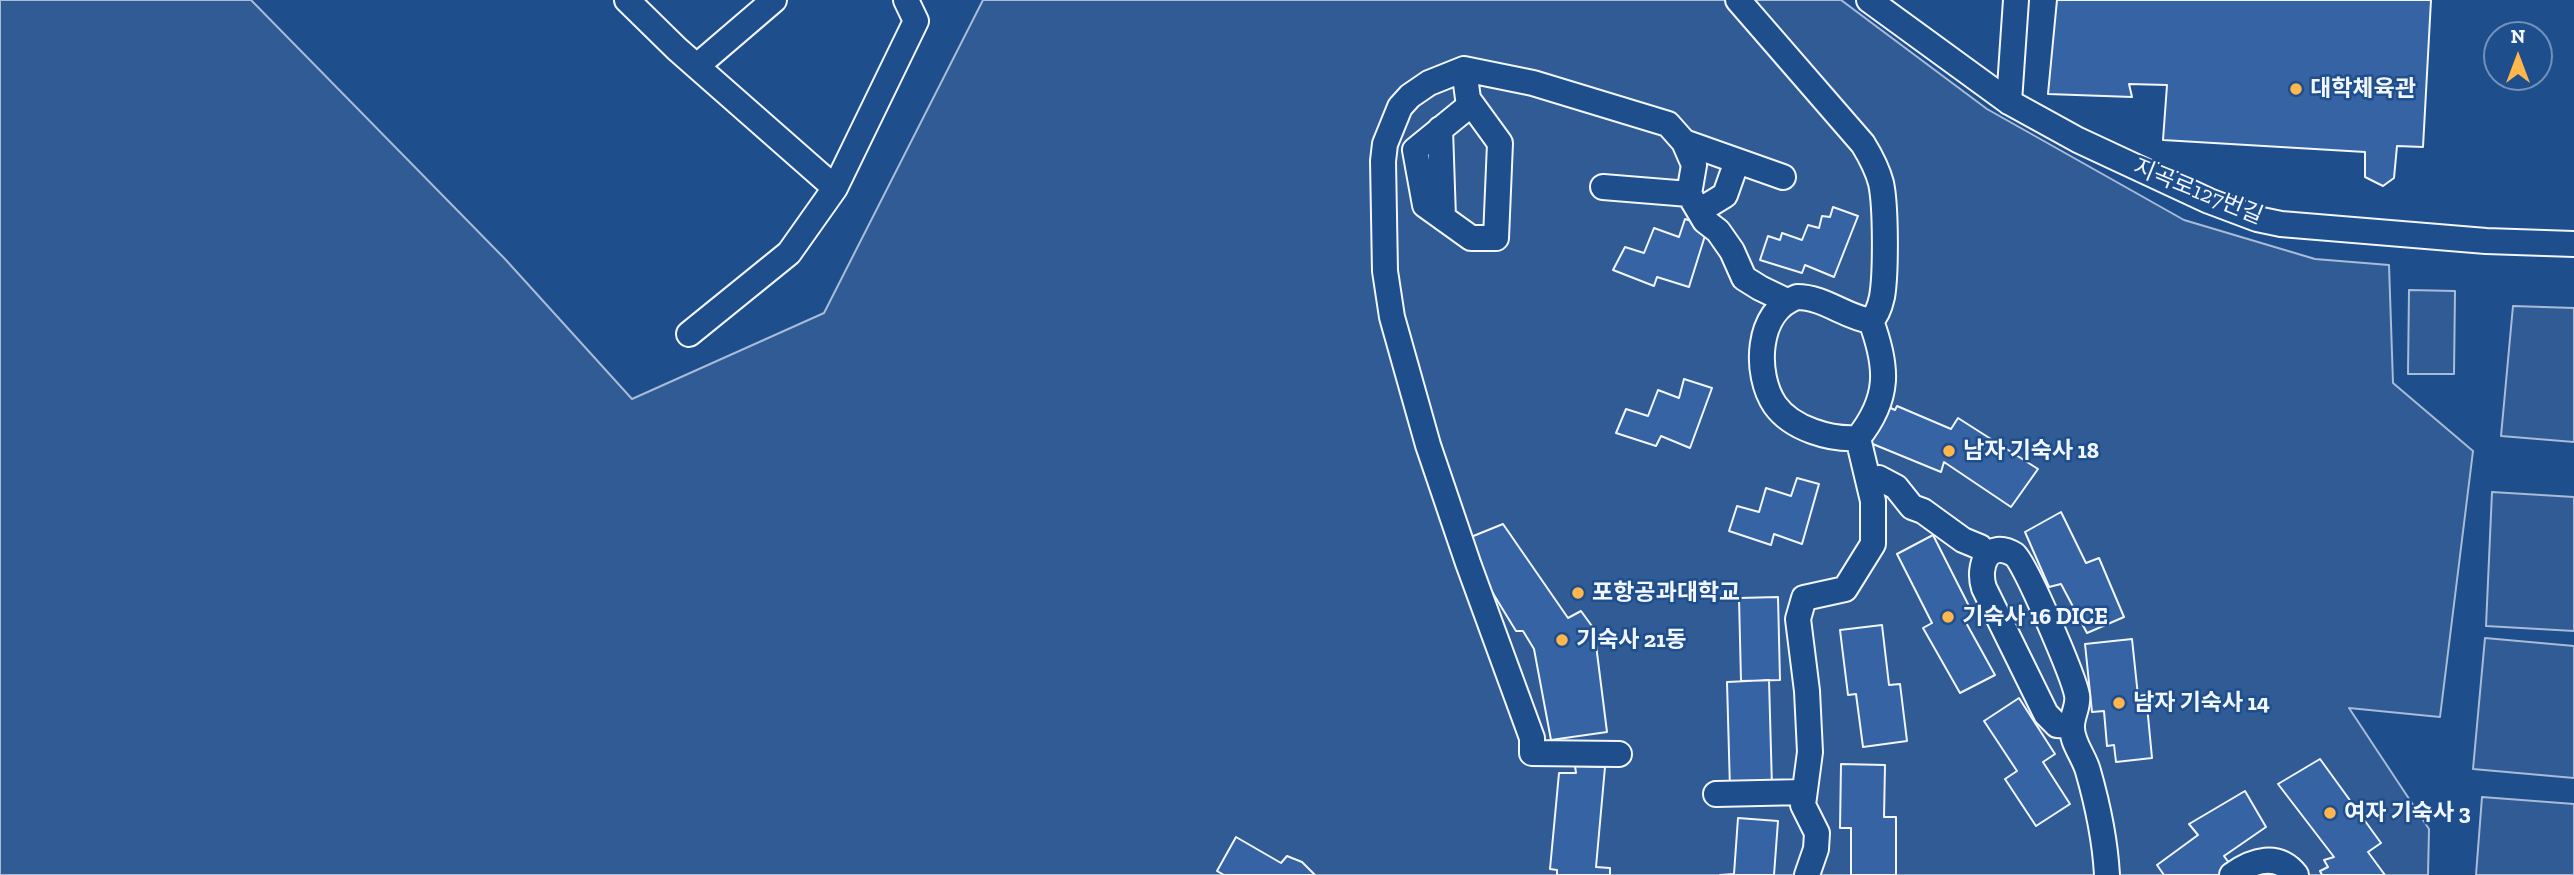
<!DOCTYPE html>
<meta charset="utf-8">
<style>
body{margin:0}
#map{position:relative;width:2574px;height:875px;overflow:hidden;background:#1f4e8c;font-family:"Zilla Slab",serif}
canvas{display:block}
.north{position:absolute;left:2483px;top:21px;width:70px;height:70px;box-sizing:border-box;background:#1f4e8c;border:2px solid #7391ba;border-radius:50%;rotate:0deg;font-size:19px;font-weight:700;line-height:28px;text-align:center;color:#f2f6ff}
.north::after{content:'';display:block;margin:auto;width:24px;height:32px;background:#ffb74d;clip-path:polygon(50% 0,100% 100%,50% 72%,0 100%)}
</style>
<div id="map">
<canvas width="2574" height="875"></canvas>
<div class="north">N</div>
</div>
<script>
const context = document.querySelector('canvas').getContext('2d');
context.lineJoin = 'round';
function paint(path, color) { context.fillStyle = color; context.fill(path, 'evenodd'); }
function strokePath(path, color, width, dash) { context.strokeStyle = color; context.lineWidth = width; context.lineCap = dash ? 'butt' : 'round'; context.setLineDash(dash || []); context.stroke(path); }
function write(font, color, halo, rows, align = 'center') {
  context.font = font + ' "Zilla Slab","Noto Sans KR",serif'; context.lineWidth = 5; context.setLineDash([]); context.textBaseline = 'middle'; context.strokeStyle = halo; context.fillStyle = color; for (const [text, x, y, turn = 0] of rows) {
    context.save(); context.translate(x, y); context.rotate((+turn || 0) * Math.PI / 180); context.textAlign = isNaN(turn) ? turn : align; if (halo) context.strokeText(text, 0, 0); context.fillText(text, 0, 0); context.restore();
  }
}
const green = new Path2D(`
 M0,0H251L505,259L632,399L824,313L983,0H1841L1987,109L2184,220L2315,259L2389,265L2393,383L2473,451L2440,717L2349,708L2429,829L2428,875H0Z
 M2409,290L2455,291L2454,374H2408Z
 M2513,306L2574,308V442L2501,436Z
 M2492,492L2574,497V631L2486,626Z
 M2485,638L2574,646V778L2473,769Z
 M2482,797L2574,804V875H2476Z`);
const building = new Path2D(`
 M2057,0H2431L2423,147L2397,146L2394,178L2383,186L2365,177V152L2163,140L2167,85L2129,84L2132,97L2048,94Z
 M1833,207L1858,216L1834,277L1805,265L1802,273L1760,260L1768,236L1780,240L1782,233L1802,240L1808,225L1819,228L1822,216L1830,217Z
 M1685,219L1708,226L1689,287L1657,277L1654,286L1613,270L1625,247L1644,253L1654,228L1679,237Z
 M1684,379L1712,388L1690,448L1661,436L1656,446L1616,433L1626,409L1648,416L1658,390L1679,398Z
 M1882,404L1895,410L1897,406L1951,429L1958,418L2038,469L2011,507L1944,462L1941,472L1863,440Z
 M1797,478L1819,484L1802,544L1774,534L1771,545L1729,531L1737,506L1759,512L1766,488L1791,496Z
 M2061,512L2086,563L2099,558L2124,617L2087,633L2061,584L2049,587L2025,532Z
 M1503,524L1568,618L1581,611L1594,629L1607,732L1551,740L1534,649L1523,631H1516L1461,541Z
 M1933,535L1973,614L1964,619L1995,675L1960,693L1923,628L1932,623L1897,554Z
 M1778,597L1780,680L1741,681L1739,598Z
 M1882,625L1889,685L1900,684L1907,741L1863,747L1856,694L1848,695L1840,630Z
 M2132,639L2138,696L2146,695L2152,758L2116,762L2114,745L2107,746L2104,711L2092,712L2085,644Z
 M1769,680L1772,787L1730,789L1727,682Z
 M2019,698L2055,754L2043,762L2070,804L2036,826L2005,779L2017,771L1984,721Z
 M2320,759L2381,843L2368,852L2385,875H2322L2320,871L2328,867L2324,860L2334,857L2278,784Z
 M1841,764L1885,765L1884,817H1896V875H1851V828H1840Z
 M1575,766L1605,767L1596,867L1610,868V875H1557V870L1550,869L1559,773H1576Z
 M2245,791L2266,827L2224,856L2232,867L2219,875H2164L2157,865L2198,835L2189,824Z
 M1738,818L1778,821L1774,875H1720L1734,874Z
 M1236,837L1281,863L1287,856L1302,862L1315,875H1224L1217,871Z`);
const minor = new Path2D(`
 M627,0L677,49L835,188
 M1738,0L1863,144C1871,157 1877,168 1881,183C1886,206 1886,274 1882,297C1880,306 1877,315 1871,321
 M1869,0L2009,102L2078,140L2209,201L2257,219L2281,224L2486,241L2574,244
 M697,66L774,0
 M1464,69L1469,106L1415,150L1425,205L1471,238H1496L1500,143L1468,99
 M2009,102L2016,0
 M1440,129L1443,218
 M1684,142L1783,177
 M1603,187L1689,194
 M1699,211L1725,195L1737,161
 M1797,297C1824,297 1845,317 1871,321C1888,367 1890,398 1858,438C1831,440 1792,429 1775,405C1754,374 1756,311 1797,297Z
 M689,334L789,253L835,188L916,21L906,0
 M1870,482L1879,478L1896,487L1912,507L1923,511L1963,540L1980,547L1986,555
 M2072,726L2057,725L2046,714L1984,588C1977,566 1988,538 2015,555C2024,560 2074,678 2077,695C2079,706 2072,715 2072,726C2071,742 2084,756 2088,771C2098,806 2105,839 2107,875
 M1619,754L1532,753V738L1468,563L1428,445L1392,317L1385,271L1383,161L1385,144L1400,107L1410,96L1429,83L1464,69L1533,83L1668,124L1684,142L1694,165L1689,194L1705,221L1718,231L1732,251L1744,278L1760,288L1787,301
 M1716,794L1804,792
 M1807,875L1816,849L1817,833L1803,805L1810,752L1807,691L1798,619L1804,598L1845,589L1873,544V501L1858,438
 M2232,875C2253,860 2278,852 2296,875`);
const markers = [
 [2296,89,7,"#ffb74d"],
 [1949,451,7,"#ffb74d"],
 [1578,593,7,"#ffb74d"],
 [1948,617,7,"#ffb74d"],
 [1562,640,7,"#ffb74d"],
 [2119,703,7,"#ffb74d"],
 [2330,813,7,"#ffb74d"]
];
const poiNames = [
 ["대학체육관",2310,89],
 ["남자 기숙사 18",1963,451],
 ["포항공과대학교",1592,593],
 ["기숙사 16 DICE",1962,617],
 ["기숙사 21동",1576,640],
 ["남자 기숙사 14",2133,703],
 ["여자 기숙사 3",2344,813]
];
const streetNames = [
 ["지곡로127번길",2198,192,22]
];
paint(green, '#305b95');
strokePath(green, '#a8bbd7', 2);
paint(building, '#3563a3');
strokePath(building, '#f2f6ff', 2);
strokePath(minor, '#f2f6ff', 28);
strokePath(minor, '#1f4e8c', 24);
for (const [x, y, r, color] of markers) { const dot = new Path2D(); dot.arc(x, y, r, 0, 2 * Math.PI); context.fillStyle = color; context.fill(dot); strokePath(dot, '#1f4e8c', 2.5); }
write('bold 23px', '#f2f6ff', '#1f4e8c', poiNames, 'left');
write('23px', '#f2f6ff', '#1f4e8c', streetNames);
</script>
